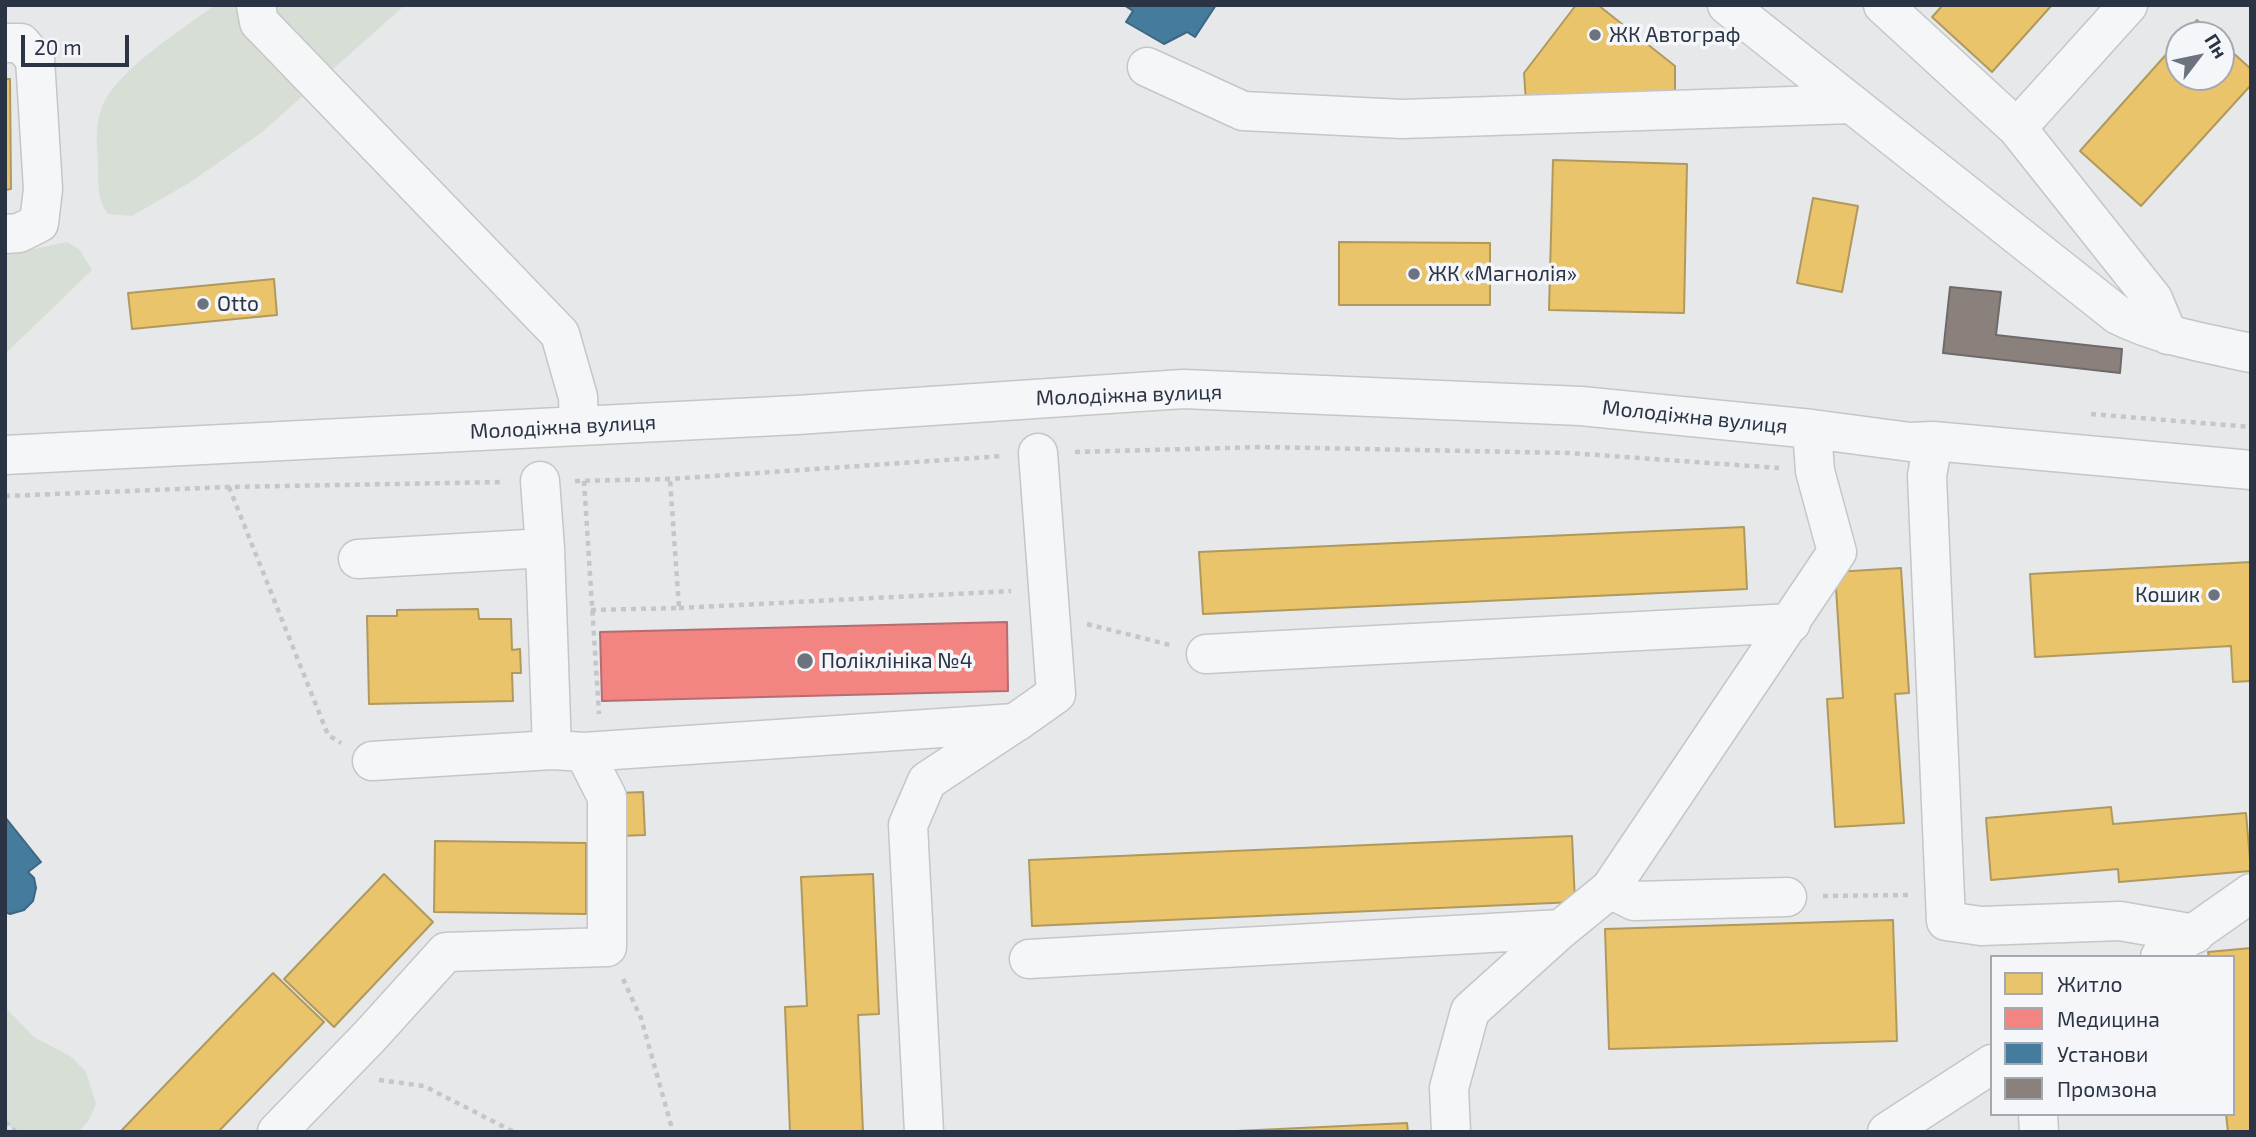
<!DOCTYPE html>
<meta charset="utf-8">
<style>
body{margin:0}
#map{position:relative;width:2256px;height:1137px;overflow:hidden;background:#e6e8ea;font-family:"Exo 2",sans-serif}
canvas{display:block}
.frame{position:absolute;inset:0;border:7px solid #2b3445;pointer-events:none}
.legend{position:absolute;left:1990px;top:955px;width:245px;height:161px;box-sizing:border-box;background:#f4f6f9;border:2px solid #a4a8b1;margin:0;padding:9px 12px;list-style:none;font-size:21px;color:#2b3445}
.legend li{display:flex;align-items:center;gap:14px;height:35px}
.legend b{width:35px;border:2px solid #a4a8b1}
.north{position:absolute;left:2165px;top:21px;width:70px;height:70px;box-sizing:border-box;background:#f4f6f9;border:2px solid #a4a8b1;border-radius:50%;rotate:58deg;font-size:19px;font-weight:700;line-height:28px;text-align:center;color:#2b3445}
.north::after{content:'';display:block;margin:auto;width:24px;height:32px;background:#6c737f;clip-path:polygon(50% 0,100% 100%,50% 72%,0 100%)}
.scale{position:absolute;left:21px;top:35px;width:108px;height:32px;box-sizing:border-box;border:4px solid #2b3445;border-top:0;padding-left:9px;font-size:21px;line-height:24px;white-space:nowrap;color:#2b3445;-webkit-text-stroke:5px #f4f6f9;paint-order:stroke}
</style>
<div id="map">
<canvas width="2256" height="1137"></canvas>
<div class="frame"></div>
<ul class="legend">
<li><b style="height:19px;background:#e9c46a"></b>Житло</li>
<li><b style="height:19px;background:#f28482"></b>Медицина</li>
<li><b style="height:19px;background:#457b9d"></b>Установи</li>
<li><b style="height:19px;background:#8a817c"></b>Промзона</li>
</ul>
<div class="north">Пн</div>
<div class="scale">20 m</div>
</div>
<script>
const context = document.querySelector('canvas').getContext('2d');
context.lineJoin = 'round';
function paint(path, color) { context.fillStyle = color; context.fill(path, 'evenodd'); }
function strokePath(path, color, width, dash) { context.strokeStyle = color; context.lineWidth = width; context.lineCap = dash ? 'butt' : 'round'; context.setLineDash(dash || []); context.stroke(path); }
function write(font, color, halo, rows, align = 'center') {
  context.font = font + ' "Exo 2",sans-serif'; context.lineWidth = 7; context.setLineDash([]); context.textBaseline = 'middle'; context.strokeStyle = halo; context.fillStyle = color; for (const [text, x, y, turn = 0] of rows) {
    context.save(); context.translate(x, y); context.rotate((+turn || 0) * Math.PI / 180); context.textAlign = isNaN(turn) ? turn : align; if (halo) context.strokeText(text, 0, 0); context.fillText(text, 0, 0); context.restore();
  }
}
const green = new Path2D(`
 M215,5H405L261,133L189,183L132,216L108,214C96,199 99,182 98,163C97,145 95,127 101,110C113,72 183,29 215,5Z
 M67,242L79,249L92,270L5,354V255Z
 M5,1007L34,1037L70,1056L86,1072L96,1104L88,1122L78,1132H16L5,1122Z`);
const homes = new Path2D(`
 M1576,5H1598L1675,66V93L1526,102L1524,73Z
 M1943,5H2052L1992,72L1932,17Z
 M2197,20L2213,35H2184Z
 M2179,40V77H2221V42L2251,69V85L2141,206L2080,151Z
 M5,79H10L11,189L5,190Z
 M1553,160L1687,164L1684,313L1549,310Z
 M1813,198L1858,206L1842,292L1797,283Z
 M1339,242L1490,243V305H1339Z
 M274,279L277,315L132,329L128,293Z
 M1744,527L1747,589L1203,614L1199,552Z
 M2251,562V681L2233,682L2231,646L2035,657L2030,574Z
 M1901,568L1909,693L1895,694L1904,823L1835,827L1827,699L1843,698L1835,572Z
 M478,609L479,619H511L512,650L520,649L521,673H512L513,701L369,704L367,616H397V610Z
 M643,792L645,835L619,836L618,793Z
 M2111,807L2113,824L2246,813L2251,871L2119,882L2118,869L1991,880L1986,818Z
 M1572,836L1575,902L1032,926L1029,860Z
 M435,841L586,843V914L434,912Z
 M384,874L433,922L334,1027L284,979Z
 M873,874L879,1014L858,1015L863,1132H790L785,1007L807,1006L801,877Z
 M1893,920L1897,1041L1609,1049L1605,929Z
 M2251,948V1132H2228L2226,1114H2233V957H2209L2208,952Z
 M273,973L324,1022L218,1132H120Z
 M1407,1123L1408,1132H1215Z`);
const health = new Path2D(`
 M1007,622L1008,691L602,701L600,632Z`);
const public = new Path2D(`
 M1124,5H1216L1195,37L1187,32L1164,44L1126,22L1133,11Z
 M5,817L41,862L28,872L34,878L36,888L33,901L24,910L10,914L5,912Z`);
const industry = new Path2D(`
 M1950,287L2001,292L1996,335L2122,349L2120,373L1943,353Z`);
const path = new Path2D(`
 M2091,414L2251,427
 M1075,452L1263,447L1569,453L1779,468
 M575,481L670,479L1003,456
 M584,481L599,714
 M229,487L328,735L341,743
 M5,496L229,487L503,482
 M679,608L1011,591
 M591,610L679,608L670,479
 M1087,624L1170,645
 M1823,896L1909,895
 M623,979L641,1018L673,1132
 M379,1080L424,1086L514,1132
 M5,1122L16,1132`);
const minor = new Path2D(`
 M256,5L259,22L560,334L578,397L579,426
 M1727,5L2118,315C2160,336 2205,343 2251,353
 M1883,5L2017,128L2153,299L2168,335
 M5,43H21L35,59L43,189L39,223L19,233L5,234
 M1147,67L1243,111L1402,119L1852,104
 M2017,128L2128,5
 M1933,441L1927,476L1946,921L1981,926L2120,921L2195,934
 M5,455L797,415L1183,389L1581,406L1812,429L1910,442L1933,441L2251,470
 M358,559L545,548
 M1206,654L1791,623
 M584,752L1015,723L1056,694L1038,453
 M372,761L552,750
 M1787,897L1634,901L1610,889L1837,552L1815,471L1812,429
 M2160,957L2251,893
 M1029,959L1561,929L1610,889
 M2038,1114L2039,1132
 M277,1132L370,1036L446,952L607,947V797L584,752L552,750L545,548L540,481
 M924,1132L908,825L927,781L1013,724
 M1451,1132L1449,1088L1470,1011L1561,929
 M1887,1132L1992,1064`);
const markers = [
 [1595,35,7,"#6c737f"],
 [1414,274,7,"#6c737f"],
 [203,304,7,"#6c737f"],
 [2214,595,7,"#6c737f"],
 [805,661,9,"#6c737f"]
];
const poiNames = [
 ["ЖК Автограф",1609,35],
 ["ЖК «Магнолія»",1428,274],
 ["Otto",217,304],
 ["Кошик",2200,595,"right"],
 ["Поліклініка №4",821,661]
];
const streetNames = [
 ["Молодіжна вулиця",1129,395,-2],
 ["Молодіжна вулиця",1695,417,6],
 ["Молодіжна вулиця",563,427,-3]
];
paint(green, '#d6ded6');
paint(homes, '#e9c46a');
strokePath(homes, '#b0995f', 2);
paint(health, '#f28482');
strokePath(health, '#b66c70', 2);
paint(public, '#457b9d');
strokePath(public, '#3d6683', 2);
paint(industry, '#8a817c');
strokePath(industry, '#6e6a6c', 2);
strokePath(minor, '#c4c6c8', 41);
strokePath(path, '#c5c6ca', 4.5, [5, 5]);
strokePath(minor, '#f5f6f7', 38);
for (const [x, y, r, color] of markers) { const dot = new Path2D(); dot.arc(x, y, r, 0, 2 * Math.PI); context.fillStyle = color; context.fill(dot); strokePath(dot, '#f4f6f9', 2.5); }
write('21px', '#2b3445', '#f4f6f9', poiNames, 'left');
write('21px', '#2b3445', '#f4f6f9', streetNames);
</script>
